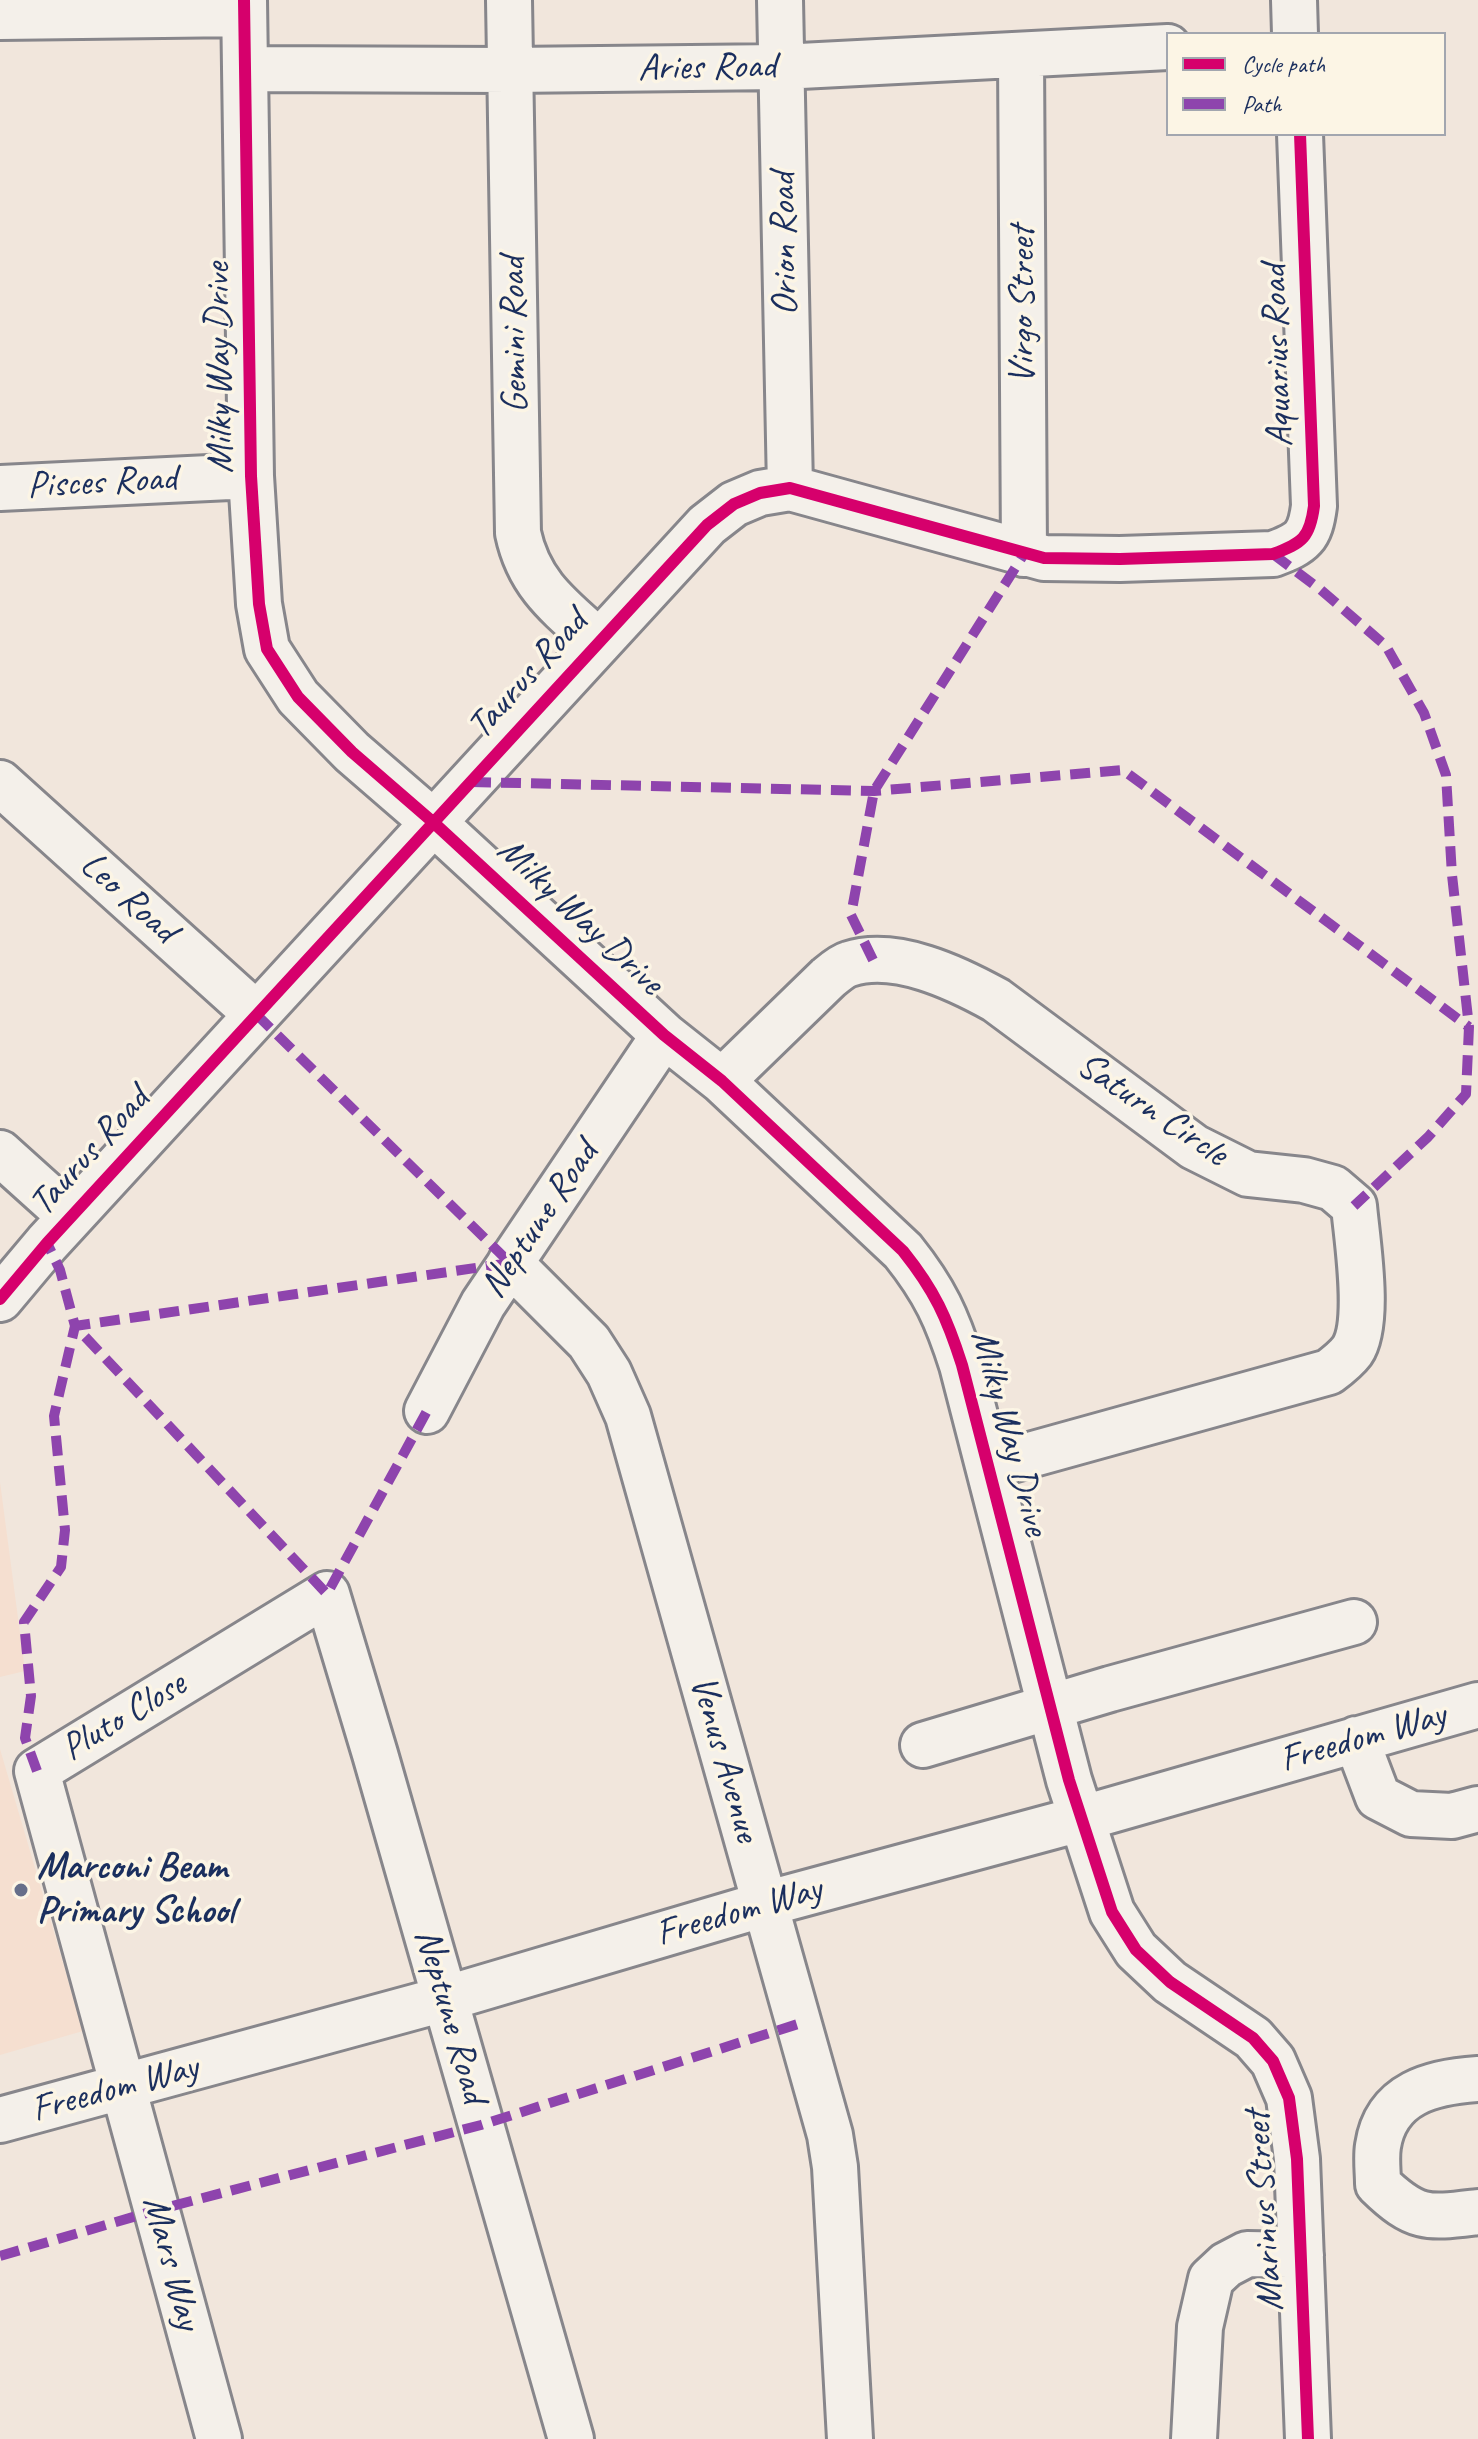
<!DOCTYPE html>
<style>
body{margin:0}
#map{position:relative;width:1478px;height:2439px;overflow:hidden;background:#f1e6dc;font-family:Caveat,sans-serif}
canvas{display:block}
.legend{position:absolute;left:1166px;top:32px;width:280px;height:104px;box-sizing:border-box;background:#fcf5e5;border:2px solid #a2a6af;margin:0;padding:10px 14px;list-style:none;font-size:24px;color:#1b2f5e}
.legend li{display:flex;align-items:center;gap:16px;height:40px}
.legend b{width:40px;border:2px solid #a2a6af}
</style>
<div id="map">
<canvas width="1478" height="2439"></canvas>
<ul class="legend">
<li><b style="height:10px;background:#d6006c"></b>Cycle path</li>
<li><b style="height:10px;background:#8e44ad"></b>Path</li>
</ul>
</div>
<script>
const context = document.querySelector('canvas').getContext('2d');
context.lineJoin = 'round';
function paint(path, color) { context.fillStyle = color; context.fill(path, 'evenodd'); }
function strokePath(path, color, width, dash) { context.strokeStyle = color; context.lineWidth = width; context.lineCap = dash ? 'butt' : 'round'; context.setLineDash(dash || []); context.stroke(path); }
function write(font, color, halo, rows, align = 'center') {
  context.font = font + ' Caveat,sans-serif'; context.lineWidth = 7; context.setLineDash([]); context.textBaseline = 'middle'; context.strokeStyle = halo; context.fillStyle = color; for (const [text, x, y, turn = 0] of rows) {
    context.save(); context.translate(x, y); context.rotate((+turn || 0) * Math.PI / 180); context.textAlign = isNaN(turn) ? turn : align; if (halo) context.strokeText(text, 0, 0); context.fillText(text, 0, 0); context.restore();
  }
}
const built = new Path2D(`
 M0,1482L25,1671L0,1677Z
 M0,1749L83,2031L0,2055Z`);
const minor = new Path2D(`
 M244,0L251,476L259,604L267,649L298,697L352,752L434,823L664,1035L722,1081L903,1251C935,1291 947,1318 962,1365L1069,1780L1112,1912L1136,1950L1170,1982L1253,2038L1273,2061L1289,2098L1297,2159L1308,2439
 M509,0L518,533C529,585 560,607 598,641
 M780,0L790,488
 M1294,0L1295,34
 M0,17L244,14
 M1021,55L1024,554
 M245,69L510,70L781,67L1168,47
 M0,488L251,476
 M0,783L256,1014
 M722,1081L828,978C834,973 842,966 849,964C896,949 956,978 996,1000L1194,1147L1248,1174L1304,1180L1333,1188L1354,1206C1357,1240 1371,1323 1352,1351C1346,1359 1337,1366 1329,1372L990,1466
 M0,1153L71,1217
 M510,1263L589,1342L609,1373L628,1416L830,2135L835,2167L850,2439
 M0,1299L47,1243L707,525L734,504L760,493L790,488L1044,558L1120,559L1273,554C1303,543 1310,537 1314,506L1300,134
 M427,1411L483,1304L664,1035
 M1356,1739L1378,1797L1411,1814L1452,1816L1478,1809
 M923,1745L1110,1689L1354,1622
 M1478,2079C1432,2082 1386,2093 1378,2146C1376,2158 1378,2172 1378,2184C1416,2221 1428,2218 1478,2212
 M0,2120L444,1999L765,1904L1080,1819L1478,1705
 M219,2439L37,1771L327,1594L375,1754L571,2439
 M1194,2439L1200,2327L1211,2279L1226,2265L1247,2254L1301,2255`);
const quiet = new Path2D(`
 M1273,554L1321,590L1386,646L1424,713L1446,775L1452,875L1469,1027L1466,1094L1428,1137L1354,1206
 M471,782L874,791L1123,770L1469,1027
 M873,960L851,915L874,791L1024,554
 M256,1014L510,1263L75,1326L327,1594L427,1411
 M37,1771L25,1738L31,1696L24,1622L61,1567L65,1530L54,1416L75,1326L60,1270L47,1243
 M0,2256L157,2210L481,2125L798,2024`);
const cycleway = new Path2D(`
 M244,0L251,476L259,604L267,649L298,697L352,752L434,823L664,1035L722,1081L903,1251C935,1291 947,1318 962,1365L1069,1780L1112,1912L1136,1950L1170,1982L1253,2038L1273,2061L1289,2098L1297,2159L1308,2439
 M0,1299L47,1243L707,525L734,504L760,493L790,488L1044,558L1120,559L1273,554C1303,543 1310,537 1314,506L1300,134`);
const markers = [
 [21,1890,8,"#666f8a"]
];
const streetNames = [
 ["Aries Road",707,68,-1],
 ["Orion Road",785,244,-91],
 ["Virgo Street",1023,305,-90],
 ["Gemini Road",515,335,-91],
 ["Aquarius Road",1278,356,-92],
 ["Milky Way Drive",220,368,-91],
 ["Pisces Road",102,483,-3],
 ["Taurus Road",528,675,-48],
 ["Leo Road",128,898,42],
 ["Milky Way Drive",580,917,43],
 ["Saturn Circle",1152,1110,34],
 ["Taurus Road",90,1152,-48],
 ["Neptune Road",540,1220,-56],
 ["Milky Way Drive",1009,1433,75],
 ["Pluto Close",124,1717,-31],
 ["Freedom Way",1363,1738,-16],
 ["Venus Avenue",724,1759,74],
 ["Freedom Way",739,1912,-16],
 ["Neptune Road",450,2016,74],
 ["Freedom Way",115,2089,-15],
 ["Marinus Street",1265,2211,-94],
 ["Mars Way",171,2263,75]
];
const poiNames = [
 ["Marconi Beam",37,1868],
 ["Primary School",37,1912]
];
paint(built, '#f5dfd0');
strokePath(minor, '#87868b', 50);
strokePath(minor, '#f4f0ea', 44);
strokePath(quiet, '#8e44ad', 10, [20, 10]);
strokePath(cycleway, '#d6006c', 12);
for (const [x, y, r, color] of markers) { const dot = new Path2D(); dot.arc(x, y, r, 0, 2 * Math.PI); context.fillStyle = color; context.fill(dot); strokePath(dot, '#fcf5e5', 3); }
write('38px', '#1b2f5e', '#fcf5e5', streetNames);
write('bold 38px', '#1b2f5e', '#fcf5e5', poiNames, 'left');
</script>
